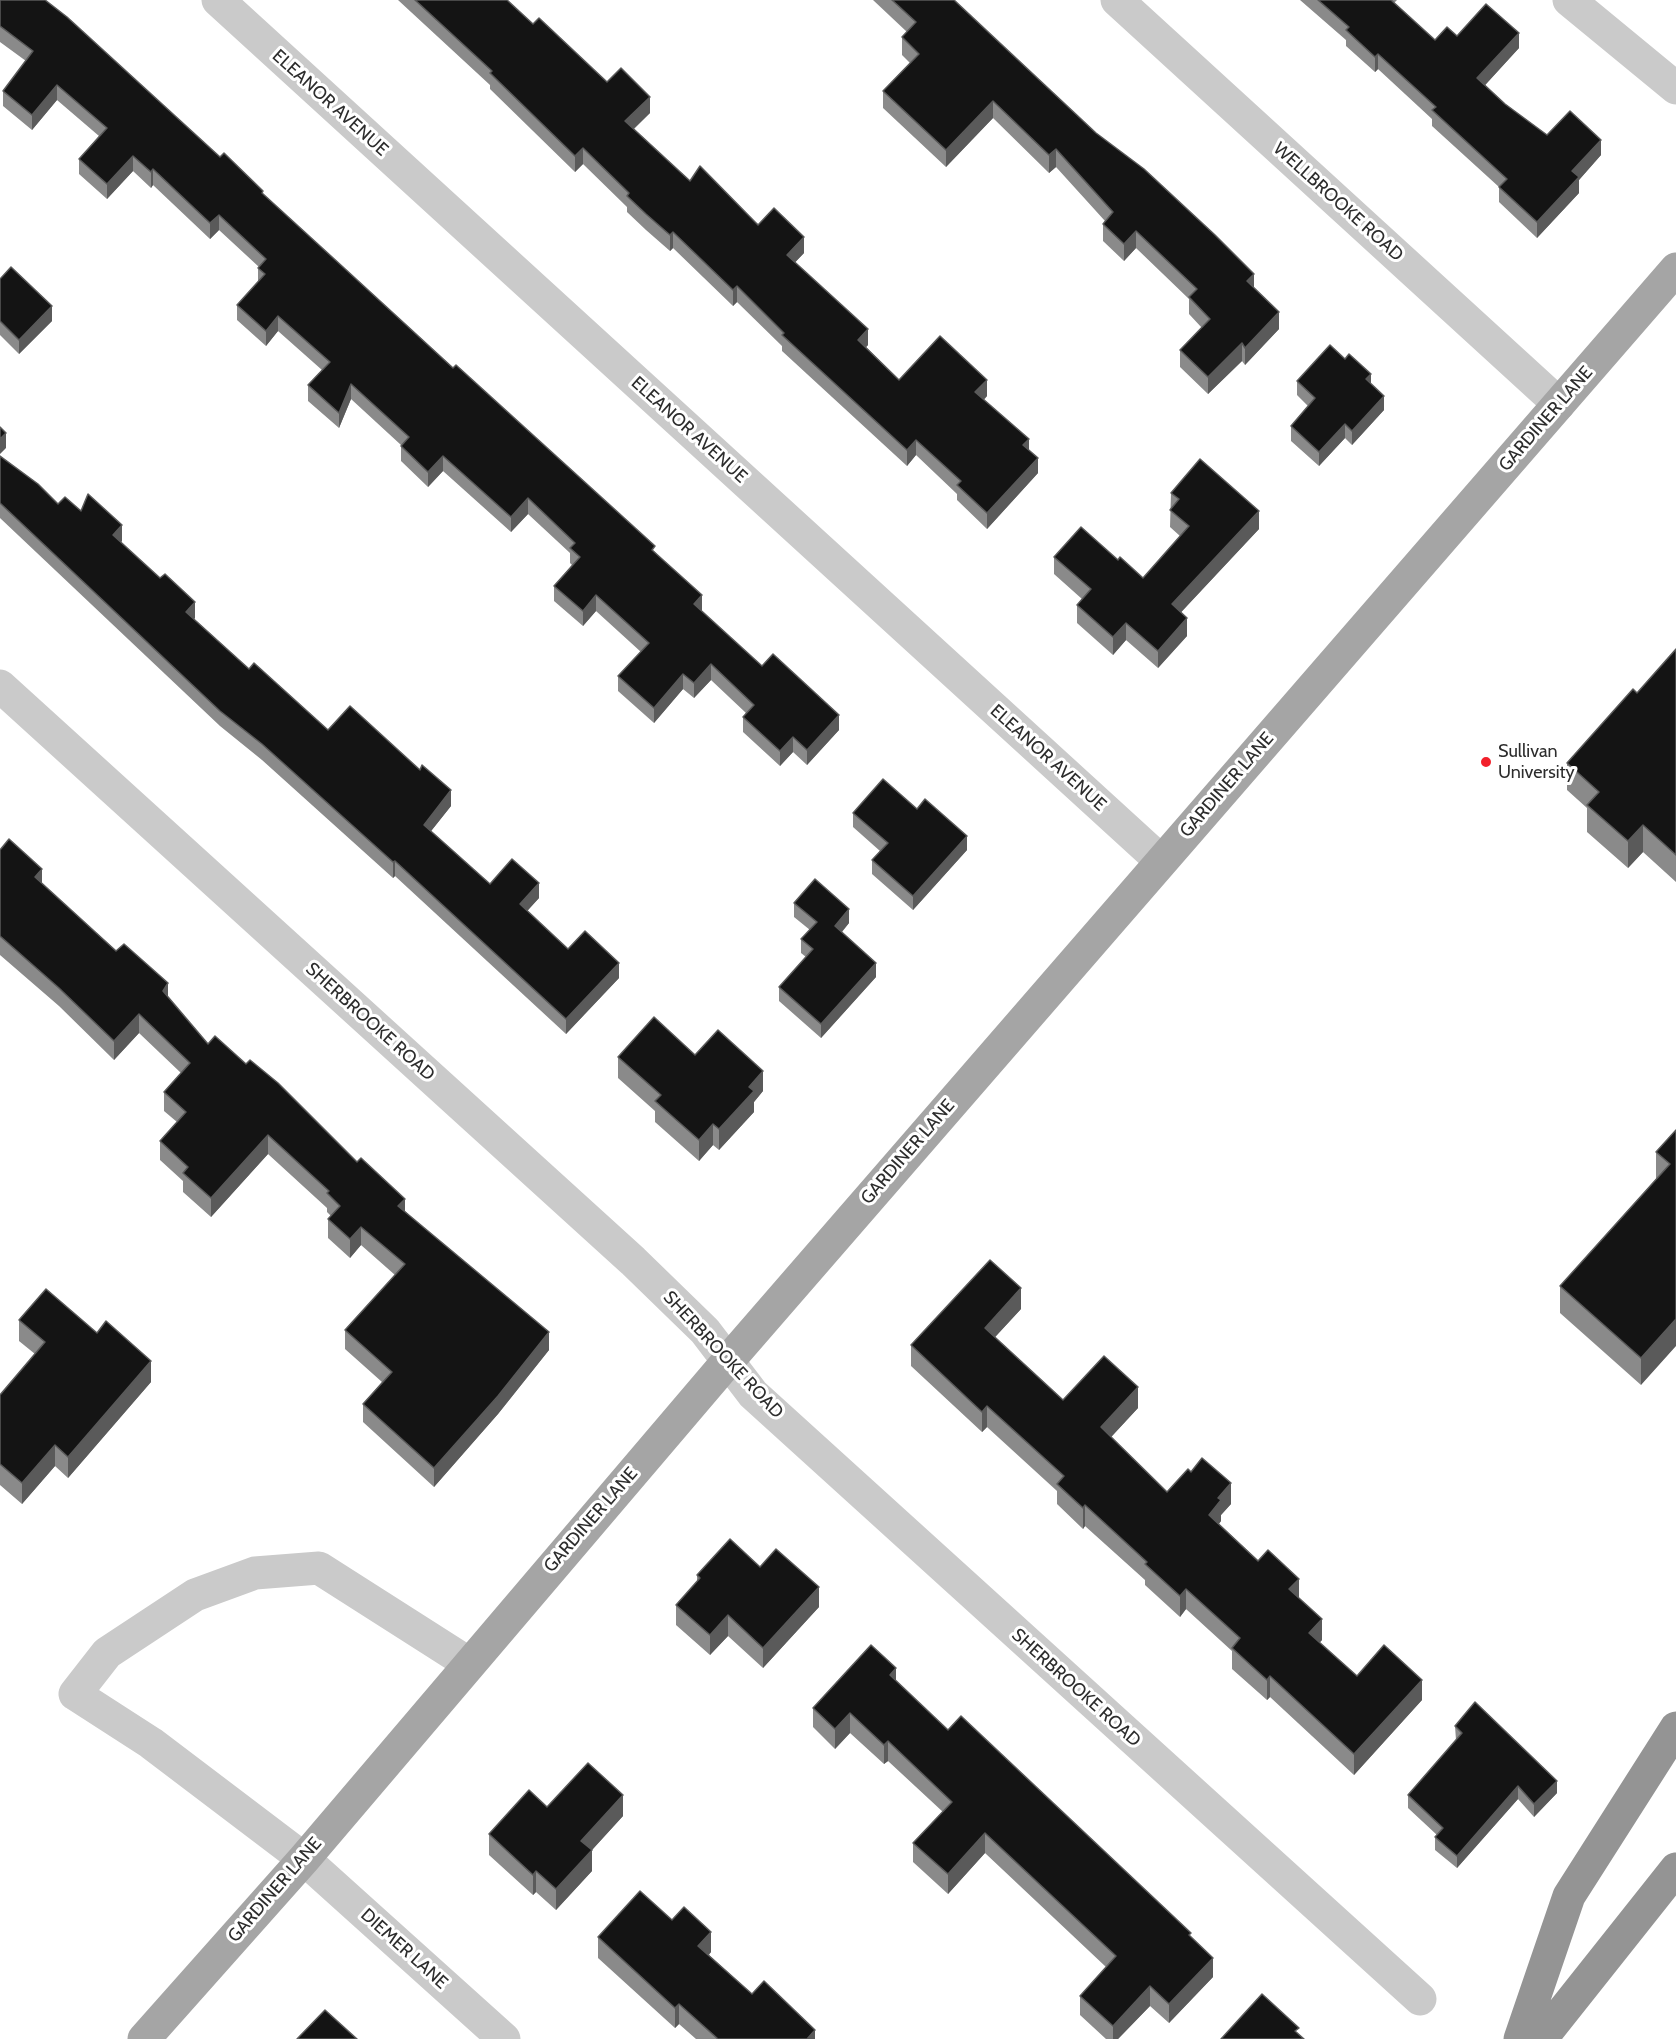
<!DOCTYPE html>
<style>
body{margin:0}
canvas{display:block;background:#fff}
</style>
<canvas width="1676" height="2039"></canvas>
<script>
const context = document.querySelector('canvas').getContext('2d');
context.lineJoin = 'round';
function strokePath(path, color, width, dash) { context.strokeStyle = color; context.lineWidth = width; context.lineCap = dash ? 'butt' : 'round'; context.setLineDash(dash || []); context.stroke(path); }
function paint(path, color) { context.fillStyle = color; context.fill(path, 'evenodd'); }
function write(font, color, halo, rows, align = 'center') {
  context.font = font + ' Cabin,sans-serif'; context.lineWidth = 6; context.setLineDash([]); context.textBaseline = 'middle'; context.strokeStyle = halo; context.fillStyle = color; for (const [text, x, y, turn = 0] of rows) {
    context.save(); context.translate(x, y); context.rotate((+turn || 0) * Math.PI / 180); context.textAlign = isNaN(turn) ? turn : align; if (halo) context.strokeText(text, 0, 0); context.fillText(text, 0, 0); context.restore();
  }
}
const minor = new Path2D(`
 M218,0L1161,861
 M1117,0L1559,404
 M1569,0L1676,88
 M0,686L633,1261L705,1331L753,1394L1420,1999
 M468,1663L319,1568L255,1573L195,1595L107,1653L75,1694L151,1743L304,1859L504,2039`);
const major = new Path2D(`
 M144,2039L304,1859L728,1361L1676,269`);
const highway = new Path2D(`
 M1520,2039L1569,1896L1676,1728
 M1541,2039L1676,1869`);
const wall = new Path2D(`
 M0,0L220,157L263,194L655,552L702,610L701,611L762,666L839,730L807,765L793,752L780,766L743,732V717L746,713L711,680L694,698L683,689L654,723L618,691V676L641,652L596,611L583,626L554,601V586L572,565L570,563V553L528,514L511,532L443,471L428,487L401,461V445L351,399L339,428L308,401V385L322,370L278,331L266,346L237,320V305L258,282V268L259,267L219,230L210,239L153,185L151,188L133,171L107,199L79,174V159L99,136L57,100L32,130L3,106V91L26,61L0,42Z
 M398,0H507L533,24L607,82L650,113L634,129L690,181L804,253L795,262L868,345L866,347L899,380L987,396L984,400L1029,450L1038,473L987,529L957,500V494L916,455L907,466L782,351V346L737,302L733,306L673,248L670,251L646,230L627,212V207L583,164L575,172L490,89V85Z
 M873,0H954L1254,288L1279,329L1245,365L1242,361L1208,394L1180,367V350L1202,328L1189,314V299L1136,248L1124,261L1103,241V224L1105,221L1056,167L1049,173L993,118L946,167L883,108V91L910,63L902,55V37L907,32Z
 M1300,0H1397L1394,3L1435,40L1457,36L1519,48L1485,85L1505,104L1547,135L1601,155L1579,180V193L1537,238L1499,202V187L1432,126V119L1378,69L1375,72L1346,46V40Z
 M0,279L52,321L19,354L0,335Z
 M1297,381L1371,384L1384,410L1352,445L1345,438L1319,466L1291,441V426L1308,406L1297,395Z
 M0,456L58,504L81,511L122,541L121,542L195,618L194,619L249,669L328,730L451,806L431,831L490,884L539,898L527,911L568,949L619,978L566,1034L395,876L393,878L262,760L220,726L0,518Z
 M1171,493L1259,529L1181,612L1187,636L1158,668L1126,640L1113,655L1077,623V605L1082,599L1054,574V557L1118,560L1143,578L1180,536L1170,527Z
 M1676,649V882L1643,852L1628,868L1587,832V808L1567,790V763L1637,693Z
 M917,809L967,850L913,910L872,874V860L880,851L853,827V813Z
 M0,850L42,884L168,997L208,1044L405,1211L549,1350L498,1414L434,1487L363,1422V1404L382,1382L345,1349V1330L395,1275L361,1245L350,1258L328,1238V1219L331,1216L327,1212V1208L268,1154L211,1217L183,1192V1181L160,1160V1141L177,1122L164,1111V1092L181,1073L139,1033L114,1060L59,1006L0,955Z
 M794,903L849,923L842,932L876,977L821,1038L779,1001V987L806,957L801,953V939L810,930L794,917Z
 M695,1055L763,1091L754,1102V1112L719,1150L713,1145L699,1161L655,1122V1111L618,1078V1057Z
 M1676,1130L1641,1385L1560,1313V1286L1656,1179V1152Z
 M1021,1309L995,1337L1063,1400L1138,1408L1111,1437L1167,1492L1231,1504L1221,1515V1521L1219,1524L1299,1598L1322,1640L1319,1643L1357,1676L1422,1700L1354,1775L1270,1697L1267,1700L1232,1669V1651L1186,1609L1180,1617L1145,1585V1580L1085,1526L1083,1529L1057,1504V1491L987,1427L982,1432L911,1366V1345Z
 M19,1320L151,1382L68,1478L55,1466L22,1504L0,1485V1395L35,1354L19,1341Z
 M760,1567L819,1607L763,1668L728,1636L710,1655L676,1625V1605L697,1582V1575Z
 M896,1681L948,1730L1191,1937L1213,1977L1169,2023L1150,2006L1118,2039H1106L1080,2015V1996L1106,1967L985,1853L948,1894L913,1862V1843L943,1812L888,1761L884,1764L850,1733L835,1749L813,1727V1708Z
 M1455,1726L1557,1793L1534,1817L1518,1799L1457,1868L1435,1850V1837L1437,1835L1408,1808V1795L1456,1740Z
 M547,1807L623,1816L592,1850V1871L556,1910L536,1892L533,1895L489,1855V1834Z
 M672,1920L711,1952L709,1955L752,1994L815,2039H696L679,2024L675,2028L598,1958V1937Z`);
const shadedWall = new Path2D(`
 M1519,33V48L1477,94V78Z
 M1378,54V69L1375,72V57Z
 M57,85V100L32,130V115Z
 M650,97V113L625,137V121Z
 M993,101V118L946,167V150Z
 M1601,140V155L1579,180V193L1537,238V222L1572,171Z
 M583,148V164L575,172V156Z
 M1056,149V167L1049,173V155Z
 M133,156V171L107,199V184Z
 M153,169V185L151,188V172Z
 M219,215V230L210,239V223Z
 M1136,231V248L1124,261V244Z
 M673,232V248L670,251V235Z
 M804,237V253L787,271V255Z
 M1254,274V291L1247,281Z
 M737,286V302L733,306V290Z
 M52,306V321L19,354V340Z
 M1279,312V329L1245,365V348Z
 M278,316V331L266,346V331Z
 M868,329V345L858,356V340Z
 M1242,343V361L1208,394V377Z
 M1371,374V388L1366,379Z
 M987,380V396L975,408V392Z
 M351,384V399L339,428V413Z
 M1384,396V410L1352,445V431Z
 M1345,424V438L1319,466V452Z
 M6,433V448L0,454V439Z
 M1029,439V455L1023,445Z
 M916,440V455L907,466V450Z
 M443,456V471L428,487V472Z
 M1038,458V473L987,529V513Z
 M528,498V514L511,532V517Z
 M1259,511V529L1172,622V604Z
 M122,525V541L113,550V535Z
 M596,595V611L583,626V611Z
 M702,595V610L694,620V604Z
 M195,602V618L186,627V612Z
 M1187,618V636L1158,668V651Z
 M1126,623V640L1113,655V637Z
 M711,664V680L694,698V683Z
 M683,674V689L654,723V708Z
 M839,715V730L807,765V750Z
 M793,737V752L780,766V751Z
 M451,790V806L424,840V825Z
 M1643,825V852L1628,868V841Z
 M967,836V850L913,910V896Z
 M395,861V876L393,878V862Z
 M42,869V888L35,877Z
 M539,883V898L520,919V904Z
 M849,909V923L835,940V926Z
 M619,963V978L566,1034V1019Z
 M876,963V977L821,1038V1024Z
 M168,983V1002L163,991Z
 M139,1014V1033L114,1060V1041Z
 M763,1071V1091L754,1102V1112L719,1150V1129L749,1087Z
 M713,1124V1145L699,1161V1140Z
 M268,1135V1154L211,1217V1198Z
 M405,1199V1217L398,1206Z
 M361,1227V1245L350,1258V1239Z
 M1021,1288V1309L985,1348V1328Z
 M1676,1319V1346L1641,1385V1358Z
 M549,1332V1350L498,1414L434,1487V1468Z
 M151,1361V1382L68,1478V1457Z
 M1138,1387V1408L1101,1448V1427Z
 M987,1406V1427L982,1432V1412Z
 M55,1445V1466L22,1504V1483Z
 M1231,1483V1504L1221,1515V1521L1209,1536V1515L1218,1498Z
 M1085,1505V1526L1083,1529V1508Z
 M1299,1579V1599L1289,1589Z
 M819,1587V1607L763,1668V1648Z
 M1186,1589V1609L1180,1617V1596Z
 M728,1615V1636L710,1655V1635Z
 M1322,1619V1640L1309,1654V1633Z
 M896,1668V1687L890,1675Z
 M1270,1676V1697L1267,1700V1680Z
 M1422,1680V1700L1354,1775V1754Z
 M850,1713V1733L835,1749V1729Z
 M888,1741V1761L884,1764V1745Z
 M1557,1781V1793L1534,1817V1804Z
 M1518,1786V1799L1457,1868V1856Z
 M623,1795V1816L581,1862V1841Z
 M985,1833V1853L948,1894V1874Z
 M592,1850V1871L556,1910V1889Z
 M536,1871V1892L533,1895V1875Z
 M711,1932V1952L698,1966V1946Z
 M1213,1958V1977L1169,2023V2004Z
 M1150,1986V2006L1118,2039H1113V2026Z
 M679,2004V2024L675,2028V2008Z
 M815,2030V2039H807Z`);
const building = new Path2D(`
 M0,0H45L67,17L220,157L224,153L263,191L262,193L343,267L453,368L456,365L655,546L652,550L702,595L694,604L762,666L773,654L839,715L807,750L793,737L780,751L743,717L754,705L711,664L694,683L683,674L654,708L618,676L649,643L596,595L583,611L554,586L580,557L570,548L575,543L528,498L511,517L443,456L428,472L401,446L409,437L351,384L339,413L308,385L330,362L278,316L266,331L237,305L265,274L258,268L266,259L219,215L210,223L153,169L151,172L133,156L107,184L79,159L107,128L57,85L32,115L3,91L33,51L0,26Z
 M415,0H507L533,24L539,18L607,82L621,68L650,97L625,121L690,181L700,166L758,225L774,208L804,237L787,255L868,329L858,340L899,380L940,336L987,380L975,392L1029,439L1023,445L1038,458L987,513L957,485L961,481L916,440L907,450L782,335L784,333L737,286L733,290L673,232L670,235L646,214L627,196L629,193L583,148L575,156L490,73L492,71Z
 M892,0H954L1096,133L1144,169L1215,235L1254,274L1247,281L1279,312L1245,348L1242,343L1208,377L1180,350L1210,319L1189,297L1197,289L1136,231L1124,244L1103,224L1113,212L1056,149L1049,155L993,101L946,150L883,91L919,54L902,37L916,22Z
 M1318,0H1391L1435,40L1447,27L1457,36L1486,4L1519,33L1477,78L1505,104L1547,135L1570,111L1601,140L1572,171L1579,177L1537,222L1499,187L1507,179L1432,110L1436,107L1378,54L1375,57L1346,30L1349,27Z
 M11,267L52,306L19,340L0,321V279Z
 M1330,345L1345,359L1349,354L1371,374L1366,379L1384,396L1352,431L1345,424L1319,452L1291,426L1315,398L1297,381Z
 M0,427L6,433L0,439Z
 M0,456L38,484L58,504L65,497L81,511L88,494L122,525L113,535L160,578L165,574L195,602L186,612L249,669L254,663L328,730L350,706L420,770L422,765L451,790L424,825L490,884L512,859L539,883L520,904L568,949L585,931L619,963L566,1019L395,861L393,862L262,744L220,711L0,503Z
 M1200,459L1259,511L1172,604L1187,618L1158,651L1126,623L1113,637L1077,605L1091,589L1054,557L1081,527L1118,560L1120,557L1143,578L1189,526L1170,510L1179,499L1171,493Z
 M1676,649V855L1643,825L1628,841L1587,805L1599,792L1567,763L1633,689L1637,693Z
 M883,779L917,809L925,799L967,836L913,896L872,860L888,843L853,813Z
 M9,839L42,869L35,877L116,951L124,944L168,983L163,991L208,1044L215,1036L246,1064L250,1060L278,1083L357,1162L361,1158L405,1199L398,1206L549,1332L498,1396L434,1468L363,1404L392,1372L345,1330L405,1264L361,1227L350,1239L328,1219L340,1206L327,1193L329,1191L268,1135L211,1198L183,1173L188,1167L160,1141L186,1112L164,1092L190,1063L139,1014L114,1041L59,988L0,936V850Z
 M815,879L849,909L835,926L876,963L821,1024L779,987L813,949L801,939L817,922L794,903Z
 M654,1017L695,1055L718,1030L763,1071L749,1087L754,1091L719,1129L713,1124L699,1140L655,1101L661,1095L618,1057Z
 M1676,1130V1319L1641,1358L1560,1286L1670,1164L1656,1152Z
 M990,1260L1021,1288L985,1328L1063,1400L1104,1356L1138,1387L1101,1427L1167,1492L1188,1469L1191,1472L1202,1458L1231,1483L1218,1498L1221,1500L1209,1515L1258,1561L1268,1550L1299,1579L1289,1589L1322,1619L1309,1633L1357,1676L1384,1645L1422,1680L1354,1754L1270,1676L1267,1680L1232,1648L1240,1638L1186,1589L1180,1596L1145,1564L1147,1562L1085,1505L1083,1508L1057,1484L1064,1476L987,1406L982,1412L911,1345Z
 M46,1289L97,1333L106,1321L151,1361L68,1457L55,1445L22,1483L0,1464V1395L45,1342L19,1320Z
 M730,1539L760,1567L776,1549L819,1587L763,1648L728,1615L710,1635L676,1605L700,1578L697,1575Z
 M871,1645L896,1668L890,1675L948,1730L961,1716L1191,1933L1189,1935L1213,1958L1169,2004L1150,1986L1113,2026L1080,1996L1116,1956L985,1833L948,1874L913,1843L952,1802L888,1741L884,1745L850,1713L835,1729L813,1708Z
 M1475,1702L1557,1781L1534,1804L1518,1786L1457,1856L1435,1837L1443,1828L1408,1795L1462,1733L1455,1726Z
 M588,1763L623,1795L581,1841L592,1850L556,1889L536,1871L533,1875L489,1834L529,1790L547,1807Z
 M640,1891L672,1920L684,1907L711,1932L698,1946L752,1994L764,1981L815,2030L807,2039H718L679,2004L675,2008L598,1937Z
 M1262,1994L1299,2028L1295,2031L1304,2039H1221Z
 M325,2010L357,2039H297Z`);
const markers = [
 [1486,762,6,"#f2202b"]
];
const streetNames = [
 ["ELEANOR AVENUE",330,103,42],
 ["WELLBROOKE ROAD",1338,202,42],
 ["GARDINER LANE",1546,419,-49],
 ["ELEANOR AVENUE",689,430,42],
 ["ELEANOR AVENUE",1048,758,42],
 ["GARDINER LANE",1227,785,-49],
 ["SHERBROOKE ROAD",370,1022,42],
 ["GARDINER LANE",908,1152,-49],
 ["SHERBROOKE ROAD",723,1355,47],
 ["GARDINER LANE",591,1520,-49],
 ["SHERBROOKE ROAD",1076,1688,42],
 ["GARDINER LANE",275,1890,-49],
 ["DIEMER LANE",404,1949,42]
];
const poiNames = [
 ["Sullivan",1498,752],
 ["University",1498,773]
];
strokePath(minor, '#cacaca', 33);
strokePath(major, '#a5a5a5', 33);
strokePath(highway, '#949494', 33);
paint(wall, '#8a8a8a');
paint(shadedWall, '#5a5a5a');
paint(building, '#141414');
strokePath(building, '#5a5a5a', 1.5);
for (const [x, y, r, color] of markers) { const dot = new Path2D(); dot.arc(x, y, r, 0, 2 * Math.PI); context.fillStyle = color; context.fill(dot); strokePath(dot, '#fff', 2); }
write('18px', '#2d2d2d', '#fff', streetNames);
write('18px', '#2d2d2d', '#fff', poiNames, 'left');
</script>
